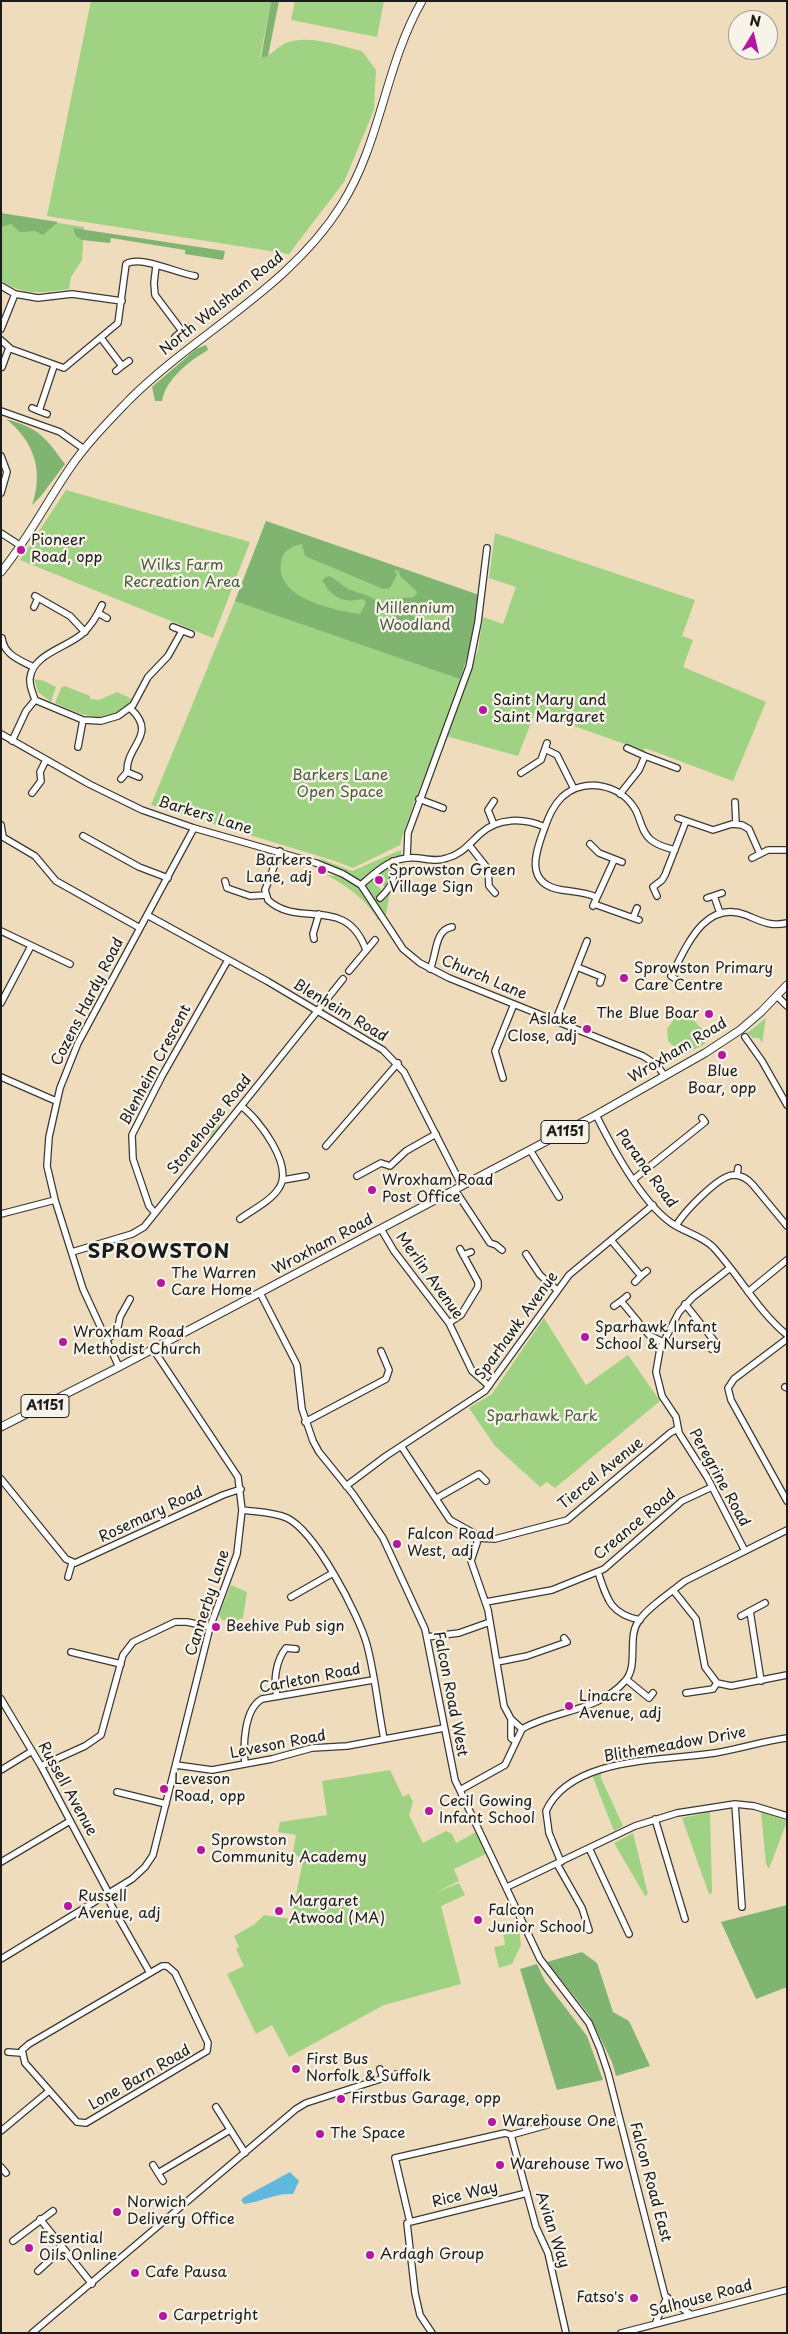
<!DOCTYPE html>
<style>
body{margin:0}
#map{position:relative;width:788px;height:2334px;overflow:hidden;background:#efdcbc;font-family:"Playpen Sans",sans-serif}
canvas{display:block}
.frame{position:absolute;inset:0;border:2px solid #1c1c1c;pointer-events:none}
.north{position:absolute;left:728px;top:10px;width:50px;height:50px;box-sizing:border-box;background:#f7f3e8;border:1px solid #9f9d96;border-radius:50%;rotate:9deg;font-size:14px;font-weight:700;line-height:20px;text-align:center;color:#1c1c1c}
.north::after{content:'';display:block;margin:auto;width:18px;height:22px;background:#b5179e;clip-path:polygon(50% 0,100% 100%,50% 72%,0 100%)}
</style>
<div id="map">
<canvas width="788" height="2334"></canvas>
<div class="frame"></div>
<div class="north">N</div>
</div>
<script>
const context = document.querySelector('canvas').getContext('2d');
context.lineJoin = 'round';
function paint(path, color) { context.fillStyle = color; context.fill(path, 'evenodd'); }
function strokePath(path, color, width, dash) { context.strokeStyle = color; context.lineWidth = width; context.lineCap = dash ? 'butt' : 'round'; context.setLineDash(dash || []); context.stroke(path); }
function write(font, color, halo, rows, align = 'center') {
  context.font = font + ' "Playpen Sans",sans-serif'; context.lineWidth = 4.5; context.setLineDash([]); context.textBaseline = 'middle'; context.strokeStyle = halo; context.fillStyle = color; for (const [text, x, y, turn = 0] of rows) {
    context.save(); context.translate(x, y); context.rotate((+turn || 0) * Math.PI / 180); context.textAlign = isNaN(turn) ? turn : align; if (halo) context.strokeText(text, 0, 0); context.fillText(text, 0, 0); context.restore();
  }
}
const green = new Path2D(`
 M91,1H271L260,58C271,57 276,47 286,43C308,34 340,46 362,51L376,70L374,110L344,182L289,254L47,216Z
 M295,1H384L377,37L291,20Z
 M1,214L84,227L82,260L71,277L69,289C42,293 25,296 1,281Z
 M66,490L250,542L213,638L20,560Z
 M266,521L479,595C472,639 462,681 446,724C430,764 412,803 400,845L353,868L335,861L151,805L235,601Z
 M495,533L695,600L682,636L693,640L683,667L766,702L733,781L645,748L644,751L535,712L518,756L446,736L478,650L483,617L503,624L516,587L489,578Z
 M34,679L44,681L56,687L51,702L38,692Z
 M65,686L90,696V699L99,700L117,692L132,699C111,729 81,715 55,703L61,688Z
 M401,850L402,857L391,860C392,869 393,881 386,888L380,882L377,885L383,892L377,897L381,901L390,892L386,915L378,920C366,899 348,887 327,875L338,876L319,858L352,871Z
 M682,1008L702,1029L705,1044L683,1055L668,1041L667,1029Z
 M766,1018L762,1043L759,1038H753L747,1033Z
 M212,1120L221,1126L212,1139L203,1131Z
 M544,1318L586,1385L628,1355L660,1401L555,1488L547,1482L540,1487L495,1446L469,1408L492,1394Z
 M231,1585L247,1592L243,1618L232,1622L222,1620L219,1615Z
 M390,1770L403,1797L409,1794L413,1802L409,1815L423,1843L446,1831L452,1834L456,1843L476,1832L486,1854L454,1869L459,1881L435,1893L459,1883L465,1895L441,1906L461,1984L384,2005L289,2057L272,2025L256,2034L227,1974L244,1966L236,1949L239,1947L234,1936L255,1924L264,1915L291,1919L303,1861L293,1852L296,1835L278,1832L280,1822L327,1815L322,1781Z
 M601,1772V1778L623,1826L614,1831L592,1775Z
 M710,1812L712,1890V1893L709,1894L682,1818Z
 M761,1812L787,1821L769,1869L766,1864Z
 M633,1833L648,1894L645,1896L614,1843Z
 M519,1930L521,1945L512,1964L499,1968L494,1947L505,1945L503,1932Z`);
const forest = new Path2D(`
 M271,1H279L268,56L261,58Z
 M1,213L58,222L43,235L35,231L20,232L11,224L1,227Z
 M73,228L225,251L223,260L185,254V250L111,238L110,243L82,240L76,236Z
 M206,345L208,350C189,361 166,379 162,401H155L152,387L196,349Z
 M6,419C39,428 45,437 65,464L41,496L32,505C44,471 34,441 6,419Z
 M266,521L479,595L472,641L460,679L235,601ZM302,544L305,556L383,589L390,588L397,575L394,570L399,571L400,576L417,592L414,597L386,599L382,606C373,595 363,595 351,590C342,587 338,579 328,576L322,580C332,599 344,603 363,599L366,603L360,614C334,610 275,599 281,562C282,551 292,546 302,544ZM426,601L433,610L453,615L442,629C427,634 416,624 411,610H422ZM393,607L396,613L389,621L386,628H381L376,611Z
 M787,1905V1987L756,1999L721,1922Z
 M582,1952L597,1963L613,2012L629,2021L650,2066L616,2076L612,2062L589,2015L547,1962Z
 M537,1964L545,1981L587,2036L603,2080L557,2090L520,1969Z`);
const water = new Path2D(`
 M290,2172L299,2181L293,2194C275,2193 261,2202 244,2204L241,2200L244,2197Z`);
const minor = new Path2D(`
 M156,266L154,283L155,295L182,331L189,327
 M1,286L15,294L38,298L72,294L122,301
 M1,329L15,294
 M175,337L182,331
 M101,338L122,366L129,361
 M1,340L11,349L64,368L118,323L126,264C141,255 179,274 195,276
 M2,367L9,348
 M116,371L122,366
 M32,408L39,411
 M1,411L60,432L84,449
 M47,414L39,411L54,366
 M1,456L7,472L1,493
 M1,533L21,546
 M35,596L70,616L85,632
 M34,607L38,598
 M98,613L107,618
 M173,627L191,634
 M2,638C4,655 20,660 33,667
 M35,700L83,720L101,721L118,716L133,705L148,677L168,656L182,631
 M1,734L89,784L142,810L194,828L316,863L343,874L361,885L403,949L420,963L449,978L643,1056L657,1065L664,1075
 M12,741L26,711L35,700C33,693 29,686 30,678C33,654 66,648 82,634C91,626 97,616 102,605
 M78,747L83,720
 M627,748L645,756
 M545,749L557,755L574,789
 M127,772L139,777
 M521,773L541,760L547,743
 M121,779L127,772C126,745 158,735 131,709
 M32,793L41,781L40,772L46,760
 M620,794L639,770L645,756L677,768
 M419,799L443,808
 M735,802L736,824
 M678,818L713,830L732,824L742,825L749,829L760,854
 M1,825L3,837
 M494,825L488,810L494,801
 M545,827C549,816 553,806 562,797C584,777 620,784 635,809C641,819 641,832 651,840C657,845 667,848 675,850
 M1,836L35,856L56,881L140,928
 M83,836L139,867L168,878
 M590,844L599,853L622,862
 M469,845L488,869L489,886L495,893
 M280,851L265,890L268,900C299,929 346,894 366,950
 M407,858L408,833L469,667L478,622L487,548
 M752,858L768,850H787
 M225,881L227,888L250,896L266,895
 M361,885C378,870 392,856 417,858C428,859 437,862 447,858C462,854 469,844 480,834C498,817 524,818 545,827C536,851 523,884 562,890C574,892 584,892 596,897
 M657,896L653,887L662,880L665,875L686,821
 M714,896L720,913
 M380,898C392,887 396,877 393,861
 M707,898L722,893
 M594,904L639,920
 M593,906L614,860
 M147,915L267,981L383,1050L404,1072L462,1186
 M633,918L637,908
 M1,931L70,964
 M314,939L313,934L319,914
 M577,967L602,977L600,983
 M430,969C437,955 434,930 452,927
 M349,971L375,940
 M677,980L671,976C686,948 704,899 746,915C761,921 770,927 787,923
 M777,996L787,1006
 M1,1003L31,946
 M555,1022L587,941
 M745,1037L762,1061L787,1105
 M1,1077L56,1101
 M503,1078L495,1051L514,1004
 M596,1115C612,1147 641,1201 670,1222C683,1232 701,1235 713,1247C739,1275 757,1310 787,1335
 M326,1146L398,1063
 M530,1150L559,1197
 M737,1175L738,1168
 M357,1176L381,1163L390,1166L406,1151L436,1134
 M634,1179L705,1122L702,1118
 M283,1180L306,1176
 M455,1190L490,1243L496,1245L502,1250
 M155,1213L149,1206L133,1159L132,1135L162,1076L228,960
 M1,1214L55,1200
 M240,1219C252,1210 271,1201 279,1188C294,1166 259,1119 241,1106
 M676,1226C683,1213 718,1176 733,1175C742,1175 748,1179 753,1185L787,1226
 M381,1229L394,1251L449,1323L472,1371L489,1386
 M611,1240L641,1276L647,1271
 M72,1252L132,1234L144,1227L343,979
 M526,1254L540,1275L557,1290
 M463,1255L471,1252
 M730,1268L693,1297L679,1312L660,1349L656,1372L662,1396L676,1417L679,1433L707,1477L745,1551
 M635,1282L641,1276
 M748,1292L787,1260
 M260,1293L297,1365L302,1409L313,1441L319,1452L353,1494L383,1538L425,1629L455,1780L540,1959L589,2023L600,2049L608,2073L665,2296L690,2314
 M627,1296L621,1301L649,1335L663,1342
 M685,1304L716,1343L711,1349
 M614,1306L621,1301
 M449,1323L461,1315L478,1287V1282L460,1249
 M787,1339L734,1379L728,1388L731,1400L787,1501
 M106,1340L117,1332L120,1317L130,1299
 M119,1367L83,1289L55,1200L47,1166L49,1137L60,1088L78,1043L194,828
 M785,1387L787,1388
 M305,1422L386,1379L389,1370L381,1351
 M401,1446L450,1520L477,1535V1543L471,1561L488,1610L504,1706L511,1719L522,1729
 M1,1479L66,1559L75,1563L223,1495L241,1489
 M346,1486L386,1456L485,1391L569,1275L653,1205
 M437,1498L479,1474L486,1481
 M242,1510C256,1512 274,1512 287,1518C315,1531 359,1615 367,1645C375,1675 378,1708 384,1739
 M477,1538L495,1539L567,1520L670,1433L677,1429
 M598,1572C607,1599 610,1614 640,1620
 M68,1577L72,1563
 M673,1590L696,1619L705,1667L717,1683L731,1686L787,1675
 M291,1597L333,1573
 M486,1602L552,1590L604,1569L682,1501L712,1487
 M750,1611L765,1603
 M741,1616L750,1611L761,1681
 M427,1637L459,1633L490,1622
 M71,1652L121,1664
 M497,1662L527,1656L567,1642L564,1638
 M627,1680L649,1698L653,1693
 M686,1693L713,1689L717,1683
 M277,1696C273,1681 276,1660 286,1648L296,1649
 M1,1699L41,1766L108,1892
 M511,1719V1738L515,1741
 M245,1764C243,1745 244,1709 262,1699L373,1680
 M176,1765L212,1770L272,1759L312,1748L347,1746L444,1728
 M41,1766L85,1746L101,1735L123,1655L133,1642L175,1622H187L210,1627
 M1,1770L32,1751
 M460,1790L505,1765L522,1729C555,1710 598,1712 625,1681C639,1666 627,1638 638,1622C647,1608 671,1592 685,1581L787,1530
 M117,1792L166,1804
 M735,1804L742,1907
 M655,1819L685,1919
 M589,1848L629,1934
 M1,1862L70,1821
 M561,1862L549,1833L546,1811C571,1756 664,1761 715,1753C739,1749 763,1741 787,1738
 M557,1864L582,1908L589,1930
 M507,1887L635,1826L677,1813L735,1804L754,1806L787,1816
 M105,1894L150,1973
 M1,1959L132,1879L145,1867L153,1855L210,1627L237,1554L242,1510L238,1477L153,1349
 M162,1966H167L175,1973L208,2043L207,2051L86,2123L77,2122L25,2063L22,2050L29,2044Z
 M8,2052L21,2053
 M380,2069L383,2078
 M216,2107L245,2153
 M1,2131L49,2091
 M511,2135L536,2227L548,2253L566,2333
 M511,2135L547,2125L545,2118
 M153,2165L158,2173L230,2130
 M1,2167L6,2173
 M158,2173L163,2181
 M40,2219L92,2284
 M410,2222L527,2193
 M13,2241L53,2211
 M38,2271L62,2249
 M655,2324L667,2297
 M32,2333L296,2109L306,2103L396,2074
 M432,2333L420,2315L415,2293L407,2223L410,2222L395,2158L505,2133L511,2135
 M621,2333L787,2290`);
const major = new Path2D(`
 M1,572C28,539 46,503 70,468C87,443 108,422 129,400C197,332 290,288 342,204C381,142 385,65 422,1
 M1,1427L119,1367L596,1115L705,1053L740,1030L761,1012L787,985`);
const markers = [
 [21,550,5,"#b5179e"],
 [483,710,5,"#b5179e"],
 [322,870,5,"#b5179e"],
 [379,880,5,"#b5179e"],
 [624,978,5,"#b5179e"],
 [709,1014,5,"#b5179e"],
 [587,1029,5,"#b5179e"],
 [722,1055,5,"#b5179e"],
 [372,1190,5,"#b5179e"],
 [161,1283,5,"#b5179e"],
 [585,1337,5,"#b5179e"],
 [63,1342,5,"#b5179e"],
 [397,1544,5,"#b5179e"],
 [216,1627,5,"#b5179e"],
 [569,1706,5,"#b5179e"],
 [164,1789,5,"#b5179e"],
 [429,1811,5,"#b5179e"],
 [201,1850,5,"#b5179e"],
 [68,1906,5,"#b5179e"],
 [279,1911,5,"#b5179e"],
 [478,1920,5,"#b5179e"],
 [296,2069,5,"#b5179e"],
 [341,2099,5,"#b5179e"],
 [492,2122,5,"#b5179e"],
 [320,2134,5,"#b5179e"],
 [500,2165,5,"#b5179e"],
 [117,2212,5,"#b5179e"],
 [29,2248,5,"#b5179e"],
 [370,2255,5,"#b5179e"],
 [135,2273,5,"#b5179e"],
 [634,2298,5,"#b5179e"],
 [163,2316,5,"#b5179e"]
];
const shields = [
 [565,1132,48],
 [45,1406,48]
];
const shieldNames = [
 ["A1151",565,1132],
 ["A1151",45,1406]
];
const streetNames = [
 ["North Walsham Road",222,304,-39],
 ["Barkers Lane",205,816,17],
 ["Church Lane",484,978,23],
 ["Cozens Hardy Road",88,1002,-63],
 ["Blenheim Road",340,1011,31],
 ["Wroxham Road",678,1051,-31],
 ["Blenheim Crescent",156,1065,-62],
 ["Stonehouse Road",210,1125,-51],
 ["Parana Road",646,1169,54],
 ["Wroxham Road",323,1245,-28],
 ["Merlin Avenue",429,1276,54],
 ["Sparhawk Avenue",517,1326,-54],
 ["Tiercel Avenue",601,1474,-39],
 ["Peregrine Road",719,1478,61],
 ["Rosemary Road",151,1515,-25],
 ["Creance Road",635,1525,-40],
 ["Cannerby Lane",208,1603,-72],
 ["Carleton Road",310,1679,-11],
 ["Falcon Road West",450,1694,79],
 ["Leveson Road",278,1745,-11],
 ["Blithemeadow Drive",675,1745,-10],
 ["Russell Avenue",67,1789,61],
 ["Lone Barn Road",140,2078,-30],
 ["Falcon Road East",650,2182,75],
 ["Rice Way",465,2195,-14],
 ["Avian Way",552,2230,72],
 ["Salhouse Road",701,2299,-15]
];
const poiNames = [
 ["Pioneer",31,541],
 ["Road, opp",31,558],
 ["Saint Mary and",493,701],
 ["Saint Margaret",493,718],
 ["Barkers",312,861,"right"],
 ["Lane, adj",312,878,"right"],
 ["Sprowston Green",389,871],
 ["Village Sign",389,888],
 ["Sprowston Primary",634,969],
 ["Care Centre",634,986],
 ["The Blue Boar",699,1014,"right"],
 ["Aslake",577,1020,"right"],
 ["Close, adj",577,1037,"right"],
 ["Blue",722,1072,"center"],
 ["Boar, opp",722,1089,"center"],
 ["Wroxham Road",382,1181],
 ["Post Office",382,1198],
 ["The Warren",171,1274],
 ["Care Home",171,1291],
 ["Sparhawk Infant",595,1328],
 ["School & Nursery",595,1345],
 ["Wroxham Road",73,1333],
 ["Methodist Church",73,1350],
 ["Falcon Road",407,1535],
 ["West, adj",407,1552],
 ["Beehive Pub sign",226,1627],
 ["Linacre",579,1697],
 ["Avenue, adj",579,1714],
 ["Leveson",174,1780],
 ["Road, opp",174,1797],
 ["Cecil Gowing",439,1802],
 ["Infant School",439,1819],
 ["Sprowston",211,1841],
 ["Community Academy",211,1858],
 ["Russell",78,1897],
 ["Avenue, adj",78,1914],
 ["Margaret",289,1902],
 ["Atwood (MA)",289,1919],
 ["Falcon",488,1911],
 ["Junior School",488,1928],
 ["First Bus",306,2060],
 ["Norfolk & Suffolk",306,2077],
 ["Firstbus Garage, opp",351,2099],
 ["Warehouse One",502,2122],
 ["The Space",330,2134],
 ["Warehouse Two",510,2165],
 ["Norwich",127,2203],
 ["Delivery Office",127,2220],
 ["Essential",39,2239],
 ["Oils Online",39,2256],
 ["Ardagh Group",380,2255],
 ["Cafe Pausa",145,2273],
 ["Fatso's",624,2298,"right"],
 ["Carpetright",173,2316]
];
const parkNames = [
 ["Wilks Farm",182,566],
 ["Recreation Area",182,583],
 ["Millennium",415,609],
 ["Woodland",415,626],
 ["Barkers Lane",340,776],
 ["Open Space",340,793],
 ["Sparhawk Park",542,1417]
];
const districtNames = [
 ["SPROWSTON",159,1252]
];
paint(green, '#9fd383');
paint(forest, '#7fb571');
paint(water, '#61b8de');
strokePath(minor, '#3c3934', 8);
strokePath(major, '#3c3934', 9);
strokePath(minor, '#fff', 5.5);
strokePath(major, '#fff', 7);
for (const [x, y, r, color] of markers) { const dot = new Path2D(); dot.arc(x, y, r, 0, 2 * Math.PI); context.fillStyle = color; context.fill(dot); strokePath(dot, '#f7f3e8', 2); }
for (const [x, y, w] of shields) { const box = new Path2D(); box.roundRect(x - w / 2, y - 11.5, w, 23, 4); context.fillStyle = '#f7f3e8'; context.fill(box); strokePath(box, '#1c1c1c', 1); }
write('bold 14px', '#1c1c1c', null, shieldNames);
write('15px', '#1c1c1c', '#f7f3e8', streetNames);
write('15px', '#1c1c1c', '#f7f3e8', poiNames, 'left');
write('15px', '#4a5c40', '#f7f3e8', parkNames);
context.letterSpacing = '1px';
write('bold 20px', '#1c1c1c', '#f7f3e8', districtNames);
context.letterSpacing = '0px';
</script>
